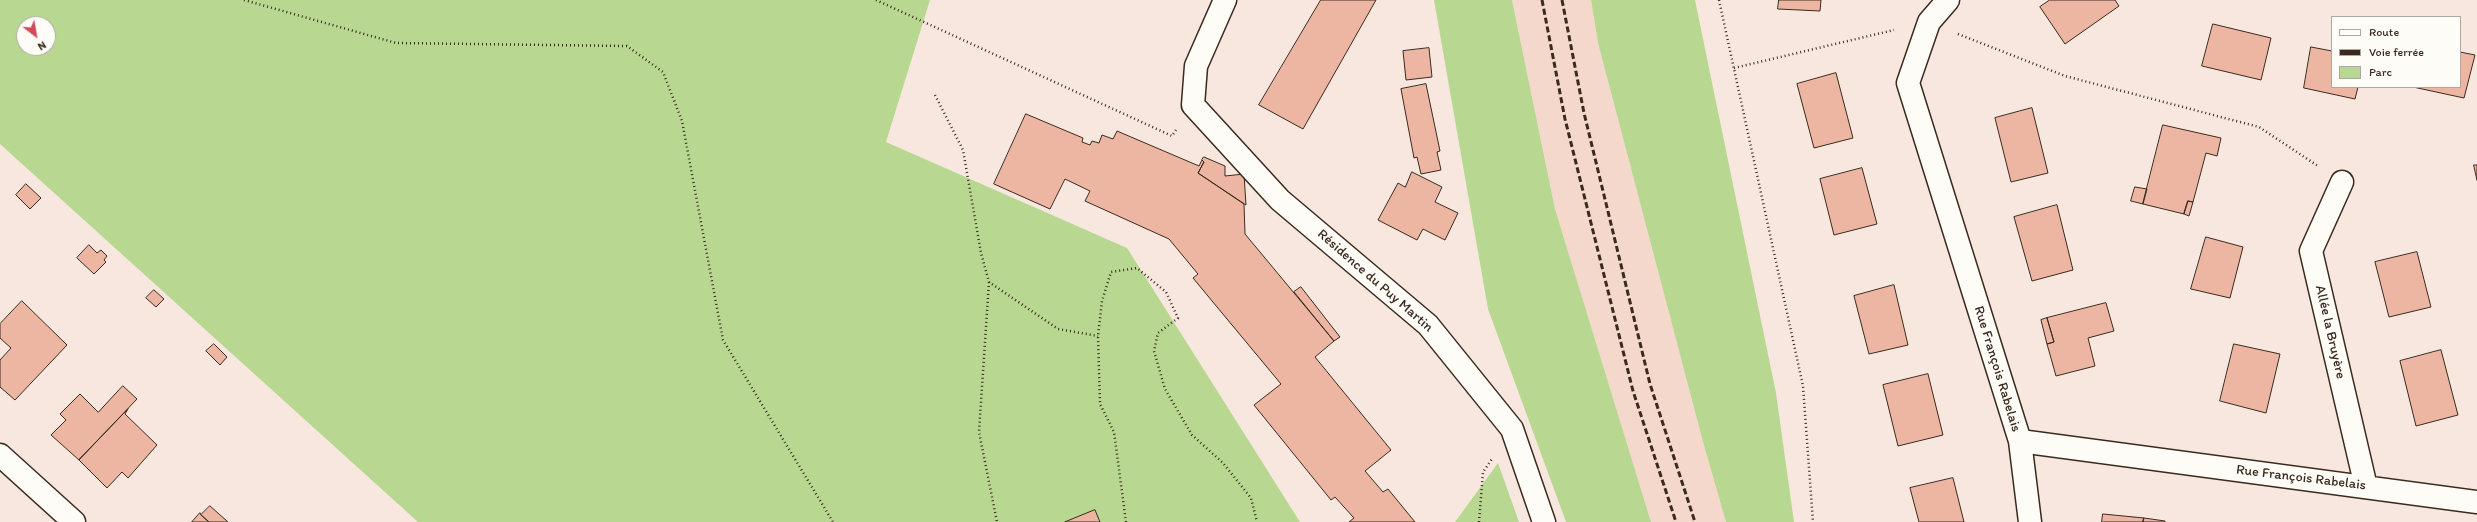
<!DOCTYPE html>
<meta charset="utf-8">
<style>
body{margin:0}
#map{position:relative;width:2477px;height:522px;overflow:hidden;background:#f8e7de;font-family:Itim,sans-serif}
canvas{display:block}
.legend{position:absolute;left:2331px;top:16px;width:130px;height:72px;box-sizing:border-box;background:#fdfcf7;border:1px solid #afa8a0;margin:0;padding:5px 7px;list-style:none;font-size:12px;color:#3b2a1e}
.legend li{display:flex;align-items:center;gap:8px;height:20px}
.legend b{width:20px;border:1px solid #afa8a0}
.north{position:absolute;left:16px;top:16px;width:40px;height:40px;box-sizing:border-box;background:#fdfcf7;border:1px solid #afa8a0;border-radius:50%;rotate:149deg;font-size:11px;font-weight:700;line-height:16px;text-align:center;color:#3b2a1e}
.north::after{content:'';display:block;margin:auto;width:14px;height:18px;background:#d1495b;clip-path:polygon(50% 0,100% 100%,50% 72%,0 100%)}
</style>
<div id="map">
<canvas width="2477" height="522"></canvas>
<ul class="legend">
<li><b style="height:5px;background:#fdfcf7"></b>Route</li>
<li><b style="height:5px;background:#3b2a1e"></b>Voie ferrée</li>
<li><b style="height:11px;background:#b8d892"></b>Parc</li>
</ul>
<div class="north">N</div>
</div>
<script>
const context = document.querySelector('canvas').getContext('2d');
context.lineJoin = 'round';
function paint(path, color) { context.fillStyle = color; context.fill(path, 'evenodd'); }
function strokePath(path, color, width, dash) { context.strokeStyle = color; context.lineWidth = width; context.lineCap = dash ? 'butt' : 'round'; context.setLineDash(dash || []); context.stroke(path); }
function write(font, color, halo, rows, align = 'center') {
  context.font = font + ' Itim,sans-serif'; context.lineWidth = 4; context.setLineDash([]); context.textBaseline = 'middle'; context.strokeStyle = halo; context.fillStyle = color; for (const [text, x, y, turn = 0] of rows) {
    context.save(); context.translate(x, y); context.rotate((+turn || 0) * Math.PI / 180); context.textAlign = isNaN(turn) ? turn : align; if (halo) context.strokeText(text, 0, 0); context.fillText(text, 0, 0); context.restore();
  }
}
const built = new Path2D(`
 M1512,0H1591L1598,43L1703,442L1726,522H1651L1555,209Z`);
const green = new Path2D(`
 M0,0H930L886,142L1127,248L1300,522H418L0,144ZM24,24H48V48H24Z
 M1434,0H1512L1555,209L1651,522H1566L1488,309Z
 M1591,0H1695L1776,393L1794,522H1726L1703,442L1598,43Z
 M1498,463L1519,522H1455Z`);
const building = new Path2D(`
 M1321,0H1376L1303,129L1259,105Z
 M1779,0H1821L1820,11L1778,9Z
 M2050,0H2115L2119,6L2065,44L2040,7Z
 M2213,24L2271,38L2261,80L2202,66Z
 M2311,47L2332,51V87H2358L2355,99L2304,88Z
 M1429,48L1432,77L1406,80L1403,51Z
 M2460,52L2475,55L2464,98L2413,87H2460Z
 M1836,73L1853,138L1814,148L1797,84Z
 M1426,84L1440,151L1437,152L1441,170L1421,174L1417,157L1414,158L1401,89Z
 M2032,108L2048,173L2011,182L1995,118Z
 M1026,114L1083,138L1082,142L1090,145L1092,141L1099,143L1102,135L1113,139L1117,131L1199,166L1202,160L1204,162L1198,173L1244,204L1245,234L1334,341L1315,357L1391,450L1365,471L1383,492L1388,489L1415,522H1349L1354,518L1335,497L1331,500L1254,405L1281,384L1193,278L1198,274L1169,239L1085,201L1090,191L1065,179L1050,209L994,184Z
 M2163,125L2221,138L2217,156L2206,153L2193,202L2188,201L2184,214L2143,204Z
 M1204,157L1225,166V176L1244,174L1246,205L1198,173L1204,162L1202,160Z
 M2474,165H2477V180Z
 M1862,168L1877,224L1834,235L1820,179Z
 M1412,172L1442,187L1435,202L1458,213L1445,240L1423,229L1417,240L1378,220L1398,183L1405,187Z
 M26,184L41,198L30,209L16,195Z
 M2135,187L2147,189L2143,204L2131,201Z
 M2188,201L2193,202L2189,216L2184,214Z
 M2057,205L2073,270L2032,281L2014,217Z
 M2206,237L2243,247L2230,298L2191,289Z
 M89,245L97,253L101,250L107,256L104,260L106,262L94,274L77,258Z
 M2417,252L2431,307L2389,317L2375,262Z
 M1894,285L1908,345L1869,354L1854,296Z
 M1301,287L1340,337L1334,341L1294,292Z
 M154,290L164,299L156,307L146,298Z
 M22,301L67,345L15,400L0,387V360L11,348L0,338V324Z
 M2106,303L2114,331L2088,338L2095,366L2056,376L2047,344L2054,342L2047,318Z
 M2047,318L2054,342L2047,344L2041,320Z
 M214,344L227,357L220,365L206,351Z
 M2234,344L2280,354L2266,413L2220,401Z
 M2441,350L2458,415L2416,426L2400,361Z
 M1928,374L1943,435L1898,446L1883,385Z
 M123,386L137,399L79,460L51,435L66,420L60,414L80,394L98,412Z
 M128,409L125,414L157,445L128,478L122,472L107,488L79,460Z
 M1953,478L1964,522H1919L1910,488Z
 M210,506L228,522H209L201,515Z
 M1095,510L1100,522H1065Z
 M200,513L201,515L209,522H192Z
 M2103,514L2144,518L2143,522H2102Z
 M2144,518L2165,521V522H2143Z`);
const path = new Path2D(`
 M244,0L396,43L627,46L663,72L682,121L723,340L833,522
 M876,0L1172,136L1176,130
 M1719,0L1803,386L1813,522
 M1958,34L2065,76L2259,127L2318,166
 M1734,68L1894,30
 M935,95L963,150L981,253L989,282L1058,329L1098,336
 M989,282L979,432L997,522
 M1126,522L1114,432L1100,404L1098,336L1102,301L1111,272L1137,268L1166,292L1178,318L1158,333L1154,351L1165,389L1192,435L1223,463L1251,498L1257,522
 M1479,522L1483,472L1492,459`);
const minor = new Path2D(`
 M1225,0L1196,66L1193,105L1280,200L1428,325L1512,429L1544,522
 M1948,0L1929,22L1908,83L2020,441L2477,502
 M2342,182L2311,251L2366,487
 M2020,441L2030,522
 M0,455L74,522`);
const rail = new Path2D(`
 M1542,0L1565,119L1633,391L1676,522
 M1562,0L1584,113L1650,384L1695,522`);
const streetNames = [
 ["Résidence du Puy Martin",1375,281,41],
 ["Allée la Bruyère",2330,332,77],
 ["Rue François Rabelais",1997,369,73],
 ["Rue François Rabelais",2301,478,7]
];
paint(built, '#f5d8cc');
paint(green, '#b8d892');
paint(building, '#edb6a2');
strokePath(building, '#3b2a1e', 1);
strokePath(minor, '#3b2a1e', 25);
strokePath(path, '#3b2a1e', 2.5, [1, 3]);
strokePath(minor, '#fdfcf7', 22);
strokePath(rail, '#3b2a1e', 3, [6, 3]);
write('14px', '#3b2a1e', '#fdfcf7', streetNames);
</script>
